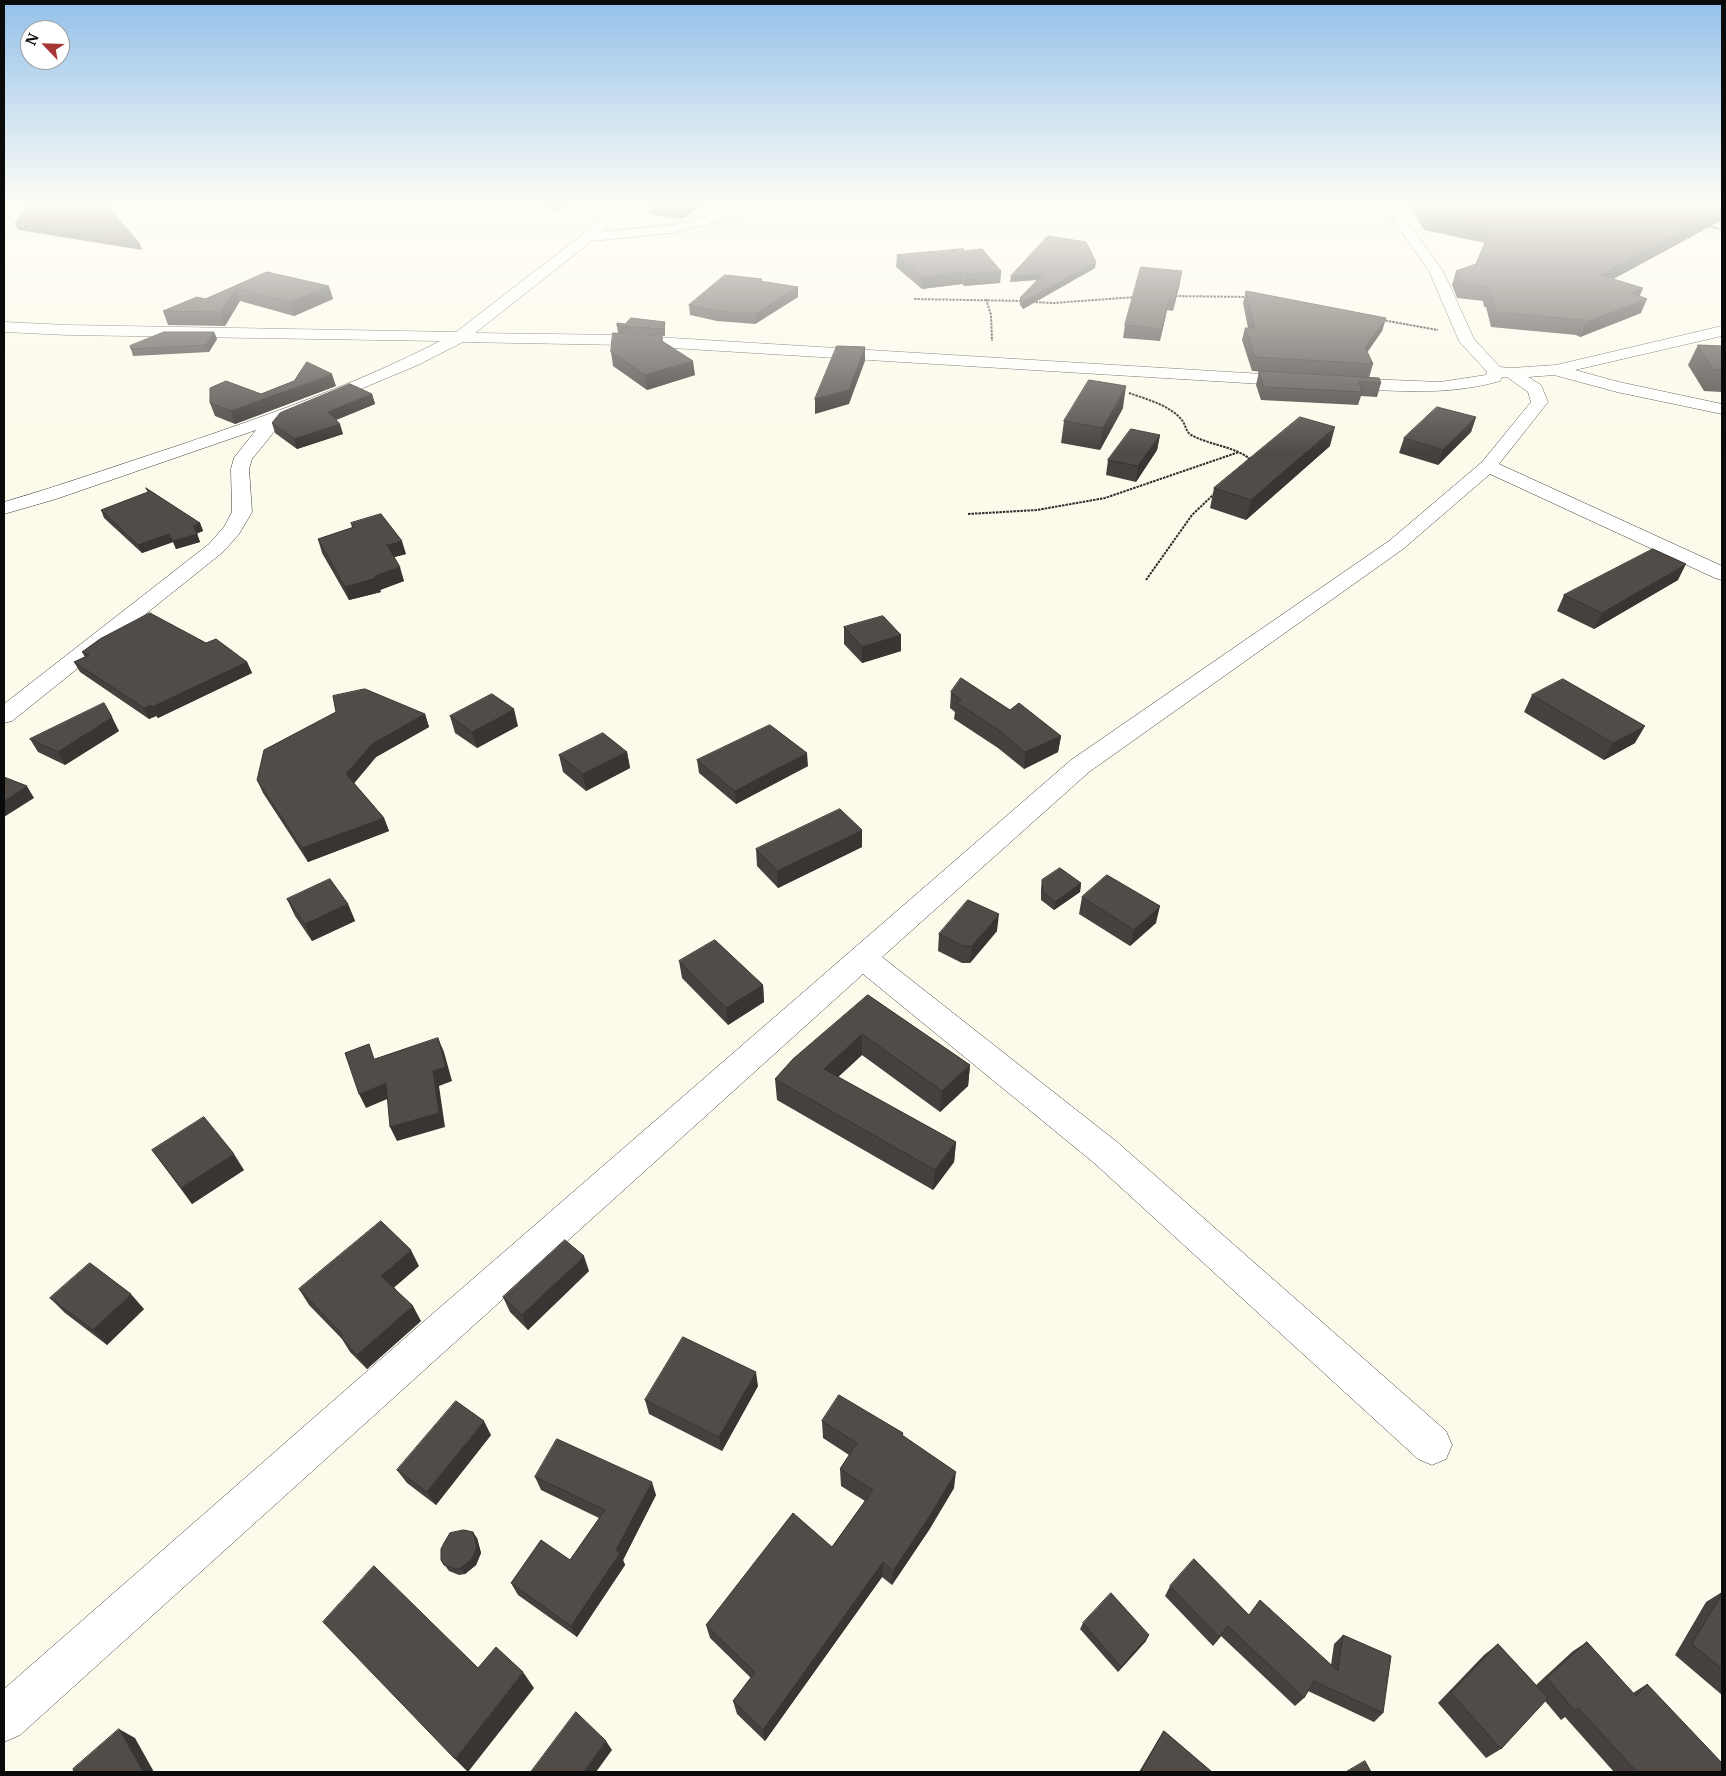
<!DOCTYPE html>
<style>
body{margin:0}
#map{position:relative;width:1726px;height:1776px;overflow:hidden;background:#fcfaea;font-family:Merriweather,serif}
canvas{display:block}
.frame{position:absolute;inset:0;border:5px solid #0a0a0a;pointer-events:none}
.north{position:absolute;left:20px;top:20px;width:50px;height:50px;box-sizing:border-box;background:#fff;border:1px solid #9d9d9d;border-radius:50%;rotate:294deg;font-size:14px;font-weight:700;line-height:20px;text-align:center;color:#0a0a0a}
.north::after{content:'';display:block;margin:auto;width:18px;height:22px;background:#a63736;clip-path:polygon(50% 0,100% 100%,50% 72%,0 100%)}
</style>
<div id="map">
<canvas width="1726" height="1776"></canvas>
<div class="frame"></div>
<div class="north">N</div>
</div>
<script>
const context = document.querySelector('canvas').getContext('2d');
context.lineJoin = 'round';
function strokePath(path, color, width, dash) { context.strokeStyle = color; context.lineWidth = width; context.lineCap = dash ? 'butt' : 'round'; context.setLineDash(dash || []); context.stroke(path); }
function paint(path, color) { context.fillStyle = color; context.fill(path, 'evenodd'); }
const path = new Path2D(`
 M1709,226L1722,230
 M1175,296L1248,297
 M914,299L1024,301
 M986,299L991,315L992,341
 M1032,302L1054,303L1136,297
 M1382,320L1438,330
 M1129,393C1146,399 1169,405 1181,419C1186,424 1185,431 1191,435C1210,445 1232,446 1249,458L1247,463
 M968,514L1037,510L1105,498L1239,452
 M1146,580L1192,515L1214,494`);
const minor = new Path2D(`
 M618,204H632L602,232L671,225L756,204H779L777,207L671,233L592,241L475,333L623,335L1295,376L1301,378L1303,381L1301,384L1295,386L623,345L463,342L418,365L282,422L252,459L249,469L252,512L239,534L223,552L12,721L4,723V704L209,544L224,527L232,512L231,469L234,458L256,430L56,499L4,514V502C63,485 121,464 180,445C268,415 357,384 440,341L68,335L4,332V322L68,325L456,332L583,234Z
 M1382,204H1395L1443,271L1474,339L1500,367L1511,368L1556,365L1722,326V336L1575,370L1619,382L1722,404V414L1617,392L1554,375L1528,377L1541,385L1548,402L1499,464L1722,566V580L1715,578L1490,474L1403,549L1089,772L882,957L1117,1142L1446,1431L1452,1445L1446,1459L1432,1465L1418,1459L1093,1162L863,974L20,1735L4,1742V1689L437,1310L1071,760L1389,541L1482,462L1531,402L1528,392L1507,377H1502L1500,381C1448,396 1396,391 1343,388L1337,387L1335,383L1337,379L1343,378L1440,382L1486,375L1487,372L1459,341L1429,271Z`);
const wall = new Path2D(`
 M538,204H568L556,211Z
 M648,204H704L683,219L649,214Z
 M1408,204H1722V220L1613,279L1640,296L1641,313L1580,337L1576,335L1491,327L1486,307H1484L1483,301L1457,298L1452,285L1456,271L1476,264L1485,243L1424,230Z
 M15,224L140,244L142,250L18,230Z
 M964,251L1001,271L1000,283L964,286L962,284L922,289L896,267L897,255Z
 M1095,268L1023,309L1020,305V298L1038,280L1010,282Z
 M267,272L333,299L294,316L240,301L225,326L168,325L163,311L205,299Z
 M762,279V282L798,287V297L755,324L717,321L690,315L689,305Z
 M1180,283L1173,311L1167,310L1160,341L1123,338L1125,325Z
 M1246,291L1386,318L1382,331L1367,352L1373,364L1369,378L1252,371L1242,340L1245,328H1248L1243,303Z
 M665,322V336L618,333L617,326Z
 M214,332L217,339L209,352L133,356L131,349Z
 M662,336L663,342L695,375L647,390L613,366L611,352Z
 M1698,345L1722,346V392L1704,391L1688,365Z
 M1259,371L1381,383L1377,397L1361,396L1358,405L1261,400L1256,385Z
 M336,386L235,424L215,416L210,403L261,394Z
 M372,394L375,404L336,420L343,434L297,449L275,433L272,423Z
 M1123,408L1100,450L1061,443L1064,421Z
 M1476,417L1471,432L1438,465L1399,453L1404,438Z
 M1160,435L1157,450L1136,482L1106,475L1108,460Z
 M1330,446L1246,520L1210,508L1214,488Z
 M101,510L200,523L203,531L197,533L200,542L176,549L173,542L142,553L104,518Z
 M351,523L406,554L394,557L404,581L380,590L381,592L349,600L322,553L318,539L352,528Z
 M1678,580L1594,629L1557,611L1564,595Z
 M844,627L901,635V651L862,663L844,644Z
 M206,643L247,662L252,673L158,718L156,716L149,719L80,672L74,662L85,657L82,652Z
 M951,692L1010,710L1061,736L1058,752L1024,769L998,748L954,719L955,712L950,708Z
 M1532,695L1635,743L1604,760L1524,712Z
 M425,714L429,727L376,757L354,783L384,818L389,831L308,862L263,793L257,780Z
 M450,716L518,726L477,748L455,733Z
 M119,731L65,765L38,752L30,739Z
 M627,752L630,768L586,791L563,772L559,755Z
 M697,760L808,766L736,804L699,773Z
 M862,847L778,888L757,866L756,849Z
 M1042,880L1081,883L1080,892L1054,910L1041,900V889Z
 M1082,897L1156,923L1130,946L1079,914Z
 M287,899L348,904L355,921L312,941L295,916Z
 M997,931L970,963H962L938,951L939,934Z
 M679,961L763,985L764,1002L728,1025L682,978Z
 M868,995L970,1065L968,1086L940,1112L862,1055L838,1077L956,1142L954,1162L933,1190L777,1100L775,1079Z
 M152,1150L244,1170L192,1204Z
 M419,1266L394,1287L421,1321L367,1369L350,1352L342,1339L309,1305L299,1289Z
 M589,1271L528,1330L510,1312L503,1297Z
 M50,1298L144,1309L107,1345L65,1313Z
 M758,1386L722,1451L649,1414L645,1400Z
 M822,1421L903,1433V1436L954,1488L929,1530L892,1585L882,1577L765,1741L737,1714L733,1701L751,1678L710,1638L706,1625L832,1547L865,1501L841,1486L840,1469L849,1455L823,1438Z
 M491,1435L436,1505L407,1483L397,1470Z
 M535,1477L656,1495L623,1560L625,1565L577,1637L518,1595L511,1583L570,1560L599,1518L541,1490Z
 M477,1538L481,1553L476,1565L465,1574L459,1575L449,1571L441,1560Z
 M1170,1586L1249,1615L1331,1665L1334,1644L1343,1635L1383,1713L1374,1722L1308,1691L1304,1698L1295,1706L1221,1636L1213,1646L1165,1596Z
 M1722,1592V1695L1675,1655L1706,1602Z
 M1083,1623L1146,1641L1118,1672L1080,1629Z
 M1587,1642L1633,1693L1647,1684L1722,1772H1614L1565,1717L1561,1720L1545,1701L1501,1749L1486,1758L1438,1703L1484,1655L1498,1644L1536,1685L1573,1651Z
 M1164,1731L1212,1772H1139L1158,1740Z`);
const shadedWall = new Path2D(`
 M556,204H568L556,211L555,205Z
 M688,204H704L683,219L682,208Z
 M1722,210V220L1595,289L1600,275Z
 M1096,262L1095,268L1023,309V302Z
 M963,271L962,284L922,289V277Z
 M1001,271L1000,283L964,286L965,274Z
 M1182,271L1180,283L1173,311L1175,299Z
 M1044,273L1043,279L1010,282L1011,276Z
 M329,286L333,299L294,316L290,302Z
 M798,287V297L755,324V314Z
 M236,288L240,301L225,326L220,312Z
 M1643,288L1637,303L1647,299L1641,313L1580,337L1586,322L1632,293Z
 M1169,298L1167,310L1160,341L1162,329Z
 M1386,318L1382,331L1362,360L1365,347Z
 M214,332L217,339L209,352L206,345Z
 M865,347V361L849,404L815,414V399Z
 M693,361L695,375L647,390L645,375Z
 M332,374L336,386L235,424L231,411Z
 M1126,386L1123,408L1100,450L1103,428Z
 M372,394L375,404L331,422L328,412Z
 M1476,417L1471,432L1438,465L1443,450Z
 M340,424L343,434L297,449L294,439Z
 M1335,427L1330,446L1246,520L1251,500Z
 M1160,435L1157,450L1136,482L1138,466Z
 M200,523L203,531L196,534L193,526Z
 M169,534L173,542L142,553L138,545Z
 M197,534L200,542L176,549L173,541Z
 M402,541L406,554L391,558L387,545Z
 M1686,564L1678,580L1594,629L1602,613Z
 M400,567L404,581L380,590L381,592L349,600L345,587Z
 M901,635V651L862,663V647Z
 M247,662L252,673L158,718L152,707Z
 M151,705L156,716L149,719L144,708Z
 M514,709L518,726L477,748L472,732Z
 M425,714L429,727L376,757L351,787L346,774L372,744Z
 M112,717L119,731L65,765L58,752Z
 M1645,726L1635,743L1604,760L1613,743Z
 M1061,736L1058,752L1024,769L1025,752Z
 M627,752L630,768L586,791L583,774Z
 M807,753L808,766L736,804L735,791Z
 M27,786L34,798L4,817V801Z
 M384,818L389,831L308,862L302,848Z
 M862,830V847L778,888L777,871Z
 M1081,883L1080,892L1054,910L1055,902Z
 M348,904L355,921L312,941L305,924Z
 M1160,906L1156,923L1130,946L1134,930Z
 M999,914L997,931L970,963L972,946Z
 M763,985L764,1002L728,1025L726,1008Z
 M862,1034V1055L824,1090V1069Z
 M438,1038L444,1052L452,1081L439,1086L445,1127L397,1141L390,1127Z
 M970,1065L968,1086L940,1112L942,1091Z
 M386,1083L392,1097L366,1108L359,1094Z
 M956,1142L954,1162L933,1190L935,1170Z
 M234,1154L244,1170L192,1204L181,1188Z
 M411,1250L419,1266L390,1291L381,1276Z
 M584,1256L589,1271L528,1330L522,1315Z
 M131,1294L144,1309L107,1345L93,1330Z
 M413,1306L421,1321L367,1369L357,1355Z
 M756,1372L758,1386L722,1451L719,1437Z
 M484,1421L491,1435L436,1505L427,1492Z
 M956,1472L954,1488L929,1530L892,1585L893,1571Z
 M652,1482L656,1495L623,1560L625,1565L577,1637L571,1626L616,1550Z
 M473,1532L477,1538L481,1553L476,1565L465,1574L461,1568Z
 M883,1562L882,1577L765,1741L763,1730Z
 M1228,1626L1221,1636L1213,1646L1219,1637Z
 M1149,1635L1146,1641L1118,1672L1121,1667Z
 M523,1672L534,1688L468,1772L455,1759Z
 M119,1729L135,1738L154,1772H143Z
 M606,1741L612,1750L596,1772H586L584,1771Z`);
const building = new Path2D(`
 M30,204H106L140,244L15,224Z
 M656,204H688L682,208Z
 M1420,204H1722V210L1600,275L1643,288L1632,293L1647,299L1586,322L1582,320L1496,312L1491,293L1489,292L1488,287L1462,284L1456,271L1476,264L1490,230L1428,217Z
 M1048,236L1086,242L1096,262L1023,302L1020,298L1044,273L1011,276Z
 M963,249L964,251L982,249L1001,271L965,274L963,271L922,277L897,255Z
 M1141,267L1182,271L1175,299L1169,298L1162,329L1125,325Z
 M267,272L329,286L290,302L236,288L220,312L163,311L197,297L205,299Z
 M725,275L762,279L760,281L798,287L755,314L716,311L689,305Z
 M1246,291L1386,318L1365,347L1373,364L1255,357L1245,328H1254Z
 M631,318L665,322L664,329L617,326V323L625,324Z
 M164,332H214L206,345L131,349L130,346Z
 M613,333L662,336V341L693,361L645,375L611,352Z
 M1698,345L1722,346V370H1714Z
 M837,346L865,347L849,390L815,399Z
 M307,362L332,374L231,411L210,403V388L226,381L261,394L294,381Z
 M1259,371L1379,378L1381,383L1359,382L1362,392L1264,387Z
 M1089,380L1126,386L1103,428L1064,421Z
 M350,384L372,394L328,412L340,424L294,439L272,423L280,413Z
 M1437,407L1476,417L1443,450L1404,438Z
 M1300,417L1335,427L1251,500L1214,488Z
 M1131,429L1160,435L1138,466L1108,460Z
 M146,488L200,523L193,526L197,534L173,541L169,534L138,545L101,510L148,492Z
 M381,514L402,541L387,545L400,567L375,576L376,578L345,587L318,539L354,527L351,523Z
 M1653,549L1686,564L1602,613L1564,595Z
 M150,613L206,643L216,639L247,662L152,707L151,705L144,708L74,662L89,655L82,652L100,639Z
 M883,616L901,635L862,647L844,627Z
 M961,678L1010,710L1019,703L1061,736L1025,752L1000,731L956,702L961,700L951,692Z
 M1563,679L1645,726L1613,743L1532,695Z
 M365,689L425,714L372,744L346,774L384,818L302,848L257,780L264,750L336,712L333,696Z
 M492,694L514,709L472,732L450,716Z
 M104,703L112,717L58,752L30,739Z
 M770,725L807,753L735,791L697,760Z
 M603,733L627,752L583,774L559,755Z
 M4,777L27,786L4,801Z
 M840,809L862,830L777,871L756,849Z
 M1060,868L1081,883L1055,902L1043,892L1042,880Z
 M1107,875L1160,906L1134,930L1082,897Z
 M330,879L348,904L305,924L287,899Z
 M968,900L999,914L972,946H963L939,934Z
 M715,940L763,985L726,1008L679,961Z
 M868,995L970,1065L942,1091L862,1034L824,1069L956,1142L935,1170L775,1079L793,1059Z
 M438,1038L446,1067L433,1071L439,1113L390,1127L386,1083L359,1094L345,1053L369,1044L374,1059Z
 M204,1117L234,1154L181,1188L152,1150Z
 M381,1221L411,1250L381,1276L413,1306L357,1355L341,1337L343,1335L299,1289Z
 M565,1240L584,1256L522,1315L503,1297Z
 M90,1263L131,1294L93,1330L50,1298Z
 M683,1337L756,1372L719,1437L645,1400Z
 M839,1395L903,1433L902,1435L956,1472L931,1514L893,1571L883,1562L763,1730L733,1701L755,1672L706,1625L793,1513L832,1547L873,1490L840,1469L857,1443L822,1421Z
 M456,1401L484,1421L427,1492L397,1470Z
 M557,1439L652,1482L616,1550L620,1553L571,1626L511,1583L541,1540L570,1560L605,1510L535,1477Z
 M464,1530L473,1532L477,1547L472,1559L461,1568L455,1569L444,1565L441,1560V1549L444,1543L450,1533Z
 M1194,1559L1249,1615L1260,1600L1338,1671L1343,1635L1391,1656L1383,1713L1314,1681L1304,1698L1228,1626L1219,1637L1170,1586Z
 M374,1566L478,1668L496,1647L523,1672L455,1759L323,1622Z
 M1111,1593L1149,1635L1121,1667L1083,1623Z
 M1722,1594V1669L1692,1644Z
 M1587,1642L1636,1696L1647,1684L1722,1763V1772H1637L1578,1708L1575,1711L1547,1678Z
 M1498,1644L1548,1698L1501,1749L1451,1693Z
 M576,1712L606,1741L584,1771L586,1772H531Z
 M119,1729L143,1772H74L73,1769Z
 M1164,1731L1212,1772H1141Z
 M1365,1761L1371,1772H1346Z`);
strokePath(minor, '#3d3d3d', 1);
strokePath(path, '#2c2c2c', 2, [2.5, 1]);
paint(minor, '#fff');
paint(wall, '#46413e');
paint(shadedWall, '#393532');
paint(building, '#514c48');
strokePath(building, '#393532', 1);
const sky = context.createLinearGradient(0, 0, 0, 453);
sky.addColorStop(0, '#94c1ea');
sky.addColorStop(0.45, '#fefdf6');
sky.addColorStop(1, '#fefdf600');
context.fillStyle = sky;
context.fillRect(0, 0, 1726, 453);
</script>
